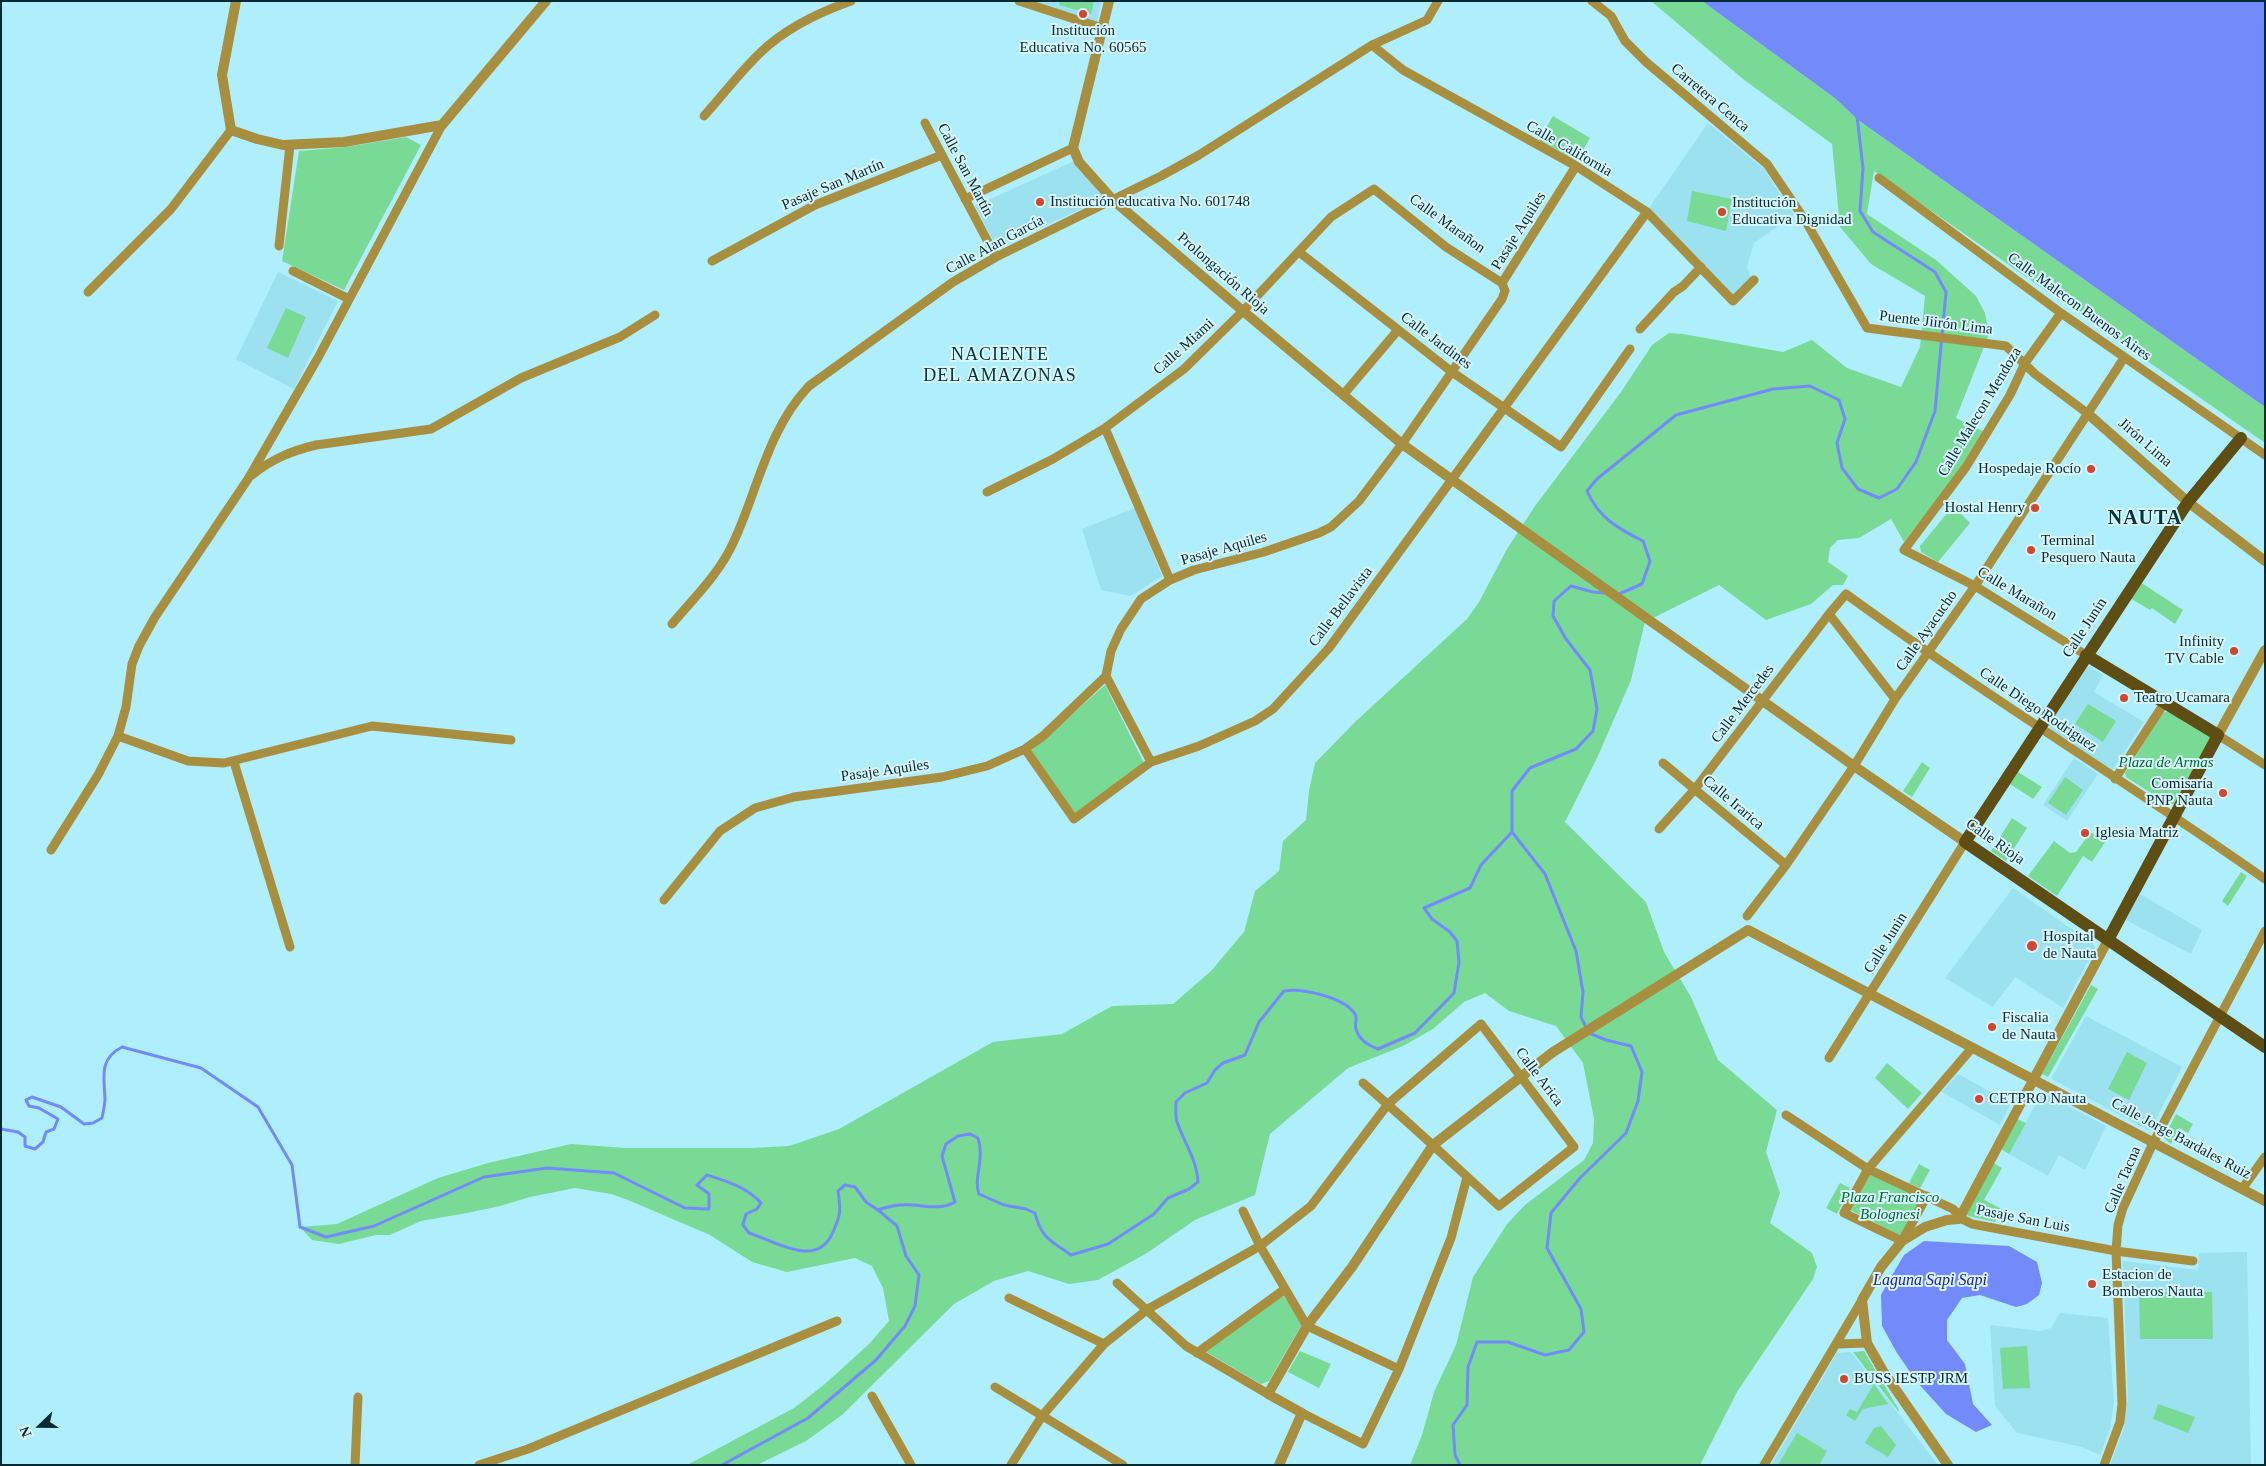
<!DOCTYPE html>
<meta charset="utf-8">
<style>
body{margin:0}
#map{position:relative;width:2266px;height:1466px;overflow:hidden;background:#afeffd;font-family:"Times New Roman",serif}
canvas{display:block}
.frame{position:absolute;inset:0;border:2px solid #062a31;pointer-events:none}
.north{position:absolute;left:15px;top:1401px;width:50px;height:50px;-webkit-text-stroke:4px #d8f6fd;paint-order:stroke;rotate:248deg;font-size:14px;font-weight:700;line-height:20px;text-align:center;color:#062a31}
.north::after{content:'';display:block;margin:auto;width:18px;height:22px;background:#062a31;clip-path:polygon(50% 0,100% 100%,50% 72%,0 100%)}
</style>
<div id="map">
<canvas width="2266" height="1466"></canvas>
<div class="frame"></div>
<div class="north">N</div>
</div>
<script>
const context = document.querySelector('canvas').getContext('2d');
context.lineJoin = 'round';
function paint(path, color) { context.fillStyle = color; context.fill(path, 'evenodd'); }
function strokePath(path, color, width, dash) { context.strokeStyle = color; context.lineWidth = width; context.lineCap = dash ? 'butt' : 'round'; context.setLineDash(dash || []); context.stroke(path); }
function write(font, color, halo, rows, align = 'center') {
  context.font = font + ' "Times New Roman",serif'; context.lineWidth = 4; context.setLineDash([]); context.textBaseline = 'middle'; context.strokeStyle = halo; context.fillStyle = color; for (const [text, x, y, turn = 0] of rows) {
    context.save(); context.translate(x, y); context.rotate((+turn || 0) * Math.PI / 180); context.textAlign = isNaN(turn) ? turn : align; if (halo) context.strokeText(text, 0, 0); context.fillText(text, 0, 0); context.restore();
  }
}
const built = new Path2D(`
 M1038,1H1101L1097,22L1038,5Z
 M1708,123L1763,168L1794,215L1754,243L1747,267L1751,279L1733,296L1649,208Z
 M1074,161L1104,198L997,248L975,206Z
 M278,272L338,301L294,389L236,359Z
 M1135,508L1162,576L1131,596L1101,590L1082,529Z
 M2090,667L2103,675L2094,692L2144,722L2112,771L2051,731L2049,725L2086,668Z
 M2074,758L2098,774L2067,821L2043,805Z
 M2013,888L2093,944L2095,948L2063,1008L2015,977L1993,1007L1945,978Z
 M2140,894L2202,930L2191,954L2126,920Z
 M2086,1016L2182,1067L2151,1130H2148L2052,1079V1077Z
 M1958,1074L2011,1103L2000,1125L1942,1092Z
 M2042,1092L2106,1126L2085,1170L2059,1155L2048,1176L2009,1154Z
 M2247,1252L2251,1465H2110L2123,1431L2128,1400L2123,1261L2198,1270L2199,1253Z
 M2060,1313L2108,1318L2114,1401L2110,1429L2100,1455L2082,1447L2017,1433L1995,1406L1990,1325L2040,1331L2051,1328Z
 M1851,1352L1892,1405L1938,1465H1771L1837,1353Z`);
const green = new Path2D(`
 M1060,1H1094L1091,14L1059,5Z
 M1651,1H1702L1836,99L1858,120L2265,407V443L1874,171L1867,214L1936,260L1976,296L1985,313L1989,334L1956,418L1983,431L1957,473L1904,542L1891,519L1859,538L1838,540L1830,548L1828,562L1848,576L1843,585H1833L1811,604L1766,620L1719,585L1645,622L1631,680L1598,756L1565,822L1646,902L1664,952L1691,997L1718,1060L1777,1110L1766,1152L1780,1193L1770,1223L1812,1253L1817,1267L1813,1279L1737,1392L1700,1465H1410L1422,1435L1434,1392L1456,1345L1473,1277L1507,1224L1525,1205L1584,1160L1593,1143L1594,1119L1583,1063L1556,1026L1509,1011L1485,993L1464,1002L1433,1029L1403,1046L1348,1068L1270,1134L1255,1195L1195,1220L1147,1253L1098,1280L1069,1284L1028,1271L994,1281L954,1304L842,1415L806,1441L757,1465H687L794,1408L825,1384L869,1344L889,1321L883,1288L872,1266L855,1258L787,1272L752,1262L710,1235L628,1200L611,1194L575,1188L530,1197L500,1206L467,1213L421,1221L390,1235H376L339,1244L312,1240L300,1227L337,1224L438,1178L488,1163L571,1144L626,1148H751L789,1146L839,1129L993,1042L1062,1034L1112,1006L1173,1004L1211,971L1244,932L1255,891L1279,871L1283,841L1306,820L1309,791L1315,763L1355,722L1467,619L1479,602L1507,549L1535,506L1621,392L1652,345L1669,333L1683,334L1783,352L1812,340L1847,368L1901,387L1920,347L1925,296L1871,264L1840,227L1832,144L1743,79Z
 M1553,116L1590,138L1576,162L1538,141Z
 M406,137L421,145L344,290L282,261L299,151L346,147Z
 M1692,191L1732,199L1726,231L1687,221Z
 M286,308L306,317L288,358L267,348Z
 M1953,506L1970,523L1938,562L1921,552L1920,546Z
 M2140,582L2183,610L2175,624L2152,608L2150,610L2130,598Z
 M1105,685L1144,763L1075,813L1031,751Z
 M2088,704L2116,721L2103,742L2075,724Z
 M2168,711L2209,735L2211,739L2175,804L2170,805L2126,777L2125,773L2163,713Z
 M1922,762L1930,768L1912,797L1903,791Z
 M2018,772L2042,787L2033,799L2010,784Z
 M2065,777L2083,790L2066,815L2048,803Z
 M2012,818L2027,828L2006,861L1991,851Z
 M2086,829L2105,842L2092,862L2083,856L2057,896L2028,876L2054,841L2070,853L2076,852L2087,837L2083,834Z
 M2241,872L2247,876L2228,906L2222,901Z
 M2091,985L2098,989L2048,1077L2042,1074Z
 M2127,1052L2147,1063L2129,1100L2108,1089Z
 M1887,1063L1922,1093L1908,1109L1875,1078Z
 M2176,1114L2193,1124L2188,1133L2179,1128L2171,1144L2164,1138Z
 M2017,1119L2026,1123L2009,1154L2001,1149Z
 M1992,1162L2002,1168L1984,1200L2000,1208L1995,1222L1968,1216L1966,1211Z
 M1919,1164L1930,1170L1920,1188L1909,1183Z
 M1867,1172L1923,1197L1903,1237L1850,1210Z
 M1840,1183L1850,1188L1837,1214L1826,1208Z
 M2139,1292H2212L2213,1339H2140Z
 M1283,1295L1302,1324L1269,1381L1261,1384L1206,1352Z
 M2027,1346L2030,1388L2003,1389L2000,1348Z
 M1300,1351L1331,1364L1319,1388L1288,1372Z
 M1864,1351L1899,1410L1898,1411L1853,1352Z
 M1874,1384L1888,1404L1863,1409L1855,1421L1846,1415L1850,1409L1857,1412Z
 M2158,1404L2195,1417L2188,1433L2153,1419Z
 M1881,1426L1896,1445L1888,1457L1865,1443L1874,1428Z
 M1797,1433L1827,1451L1819,1465H1778Z`);
const water = new Path2D(`
 M1702,1H2265V407L1858,120L1836,99Z
 M1924,1241L2009,1246L2037,1262L2042,1283L2039,1295L2027,1304L2016,1307L1980,1295L1962,1298L1947,1320V1340L1965,1364L1973,1404L1992,1425L1976,1432L1946,1414L1917,1382L1897,1353L1882,1326L1881,1295L1888,1282L1904,1255Z`);
const stream = new Path2D(`
 M1619,594L1642,584L1650,561L1643,541C1617,528 1599,518 1587,491L1597,479L1676,415L1773,389L1810,386L1839,400L1845,419L1837,443L1842,468L1858,489L1879,498L1897,489L1916,462L1935,411L1946,292L1935,272L1873,232L1860,211L1863,168L1857,116
 M1,1129L18,1132L25,1137V1146L35,1149L43,1142L46,1132L54,1129L58,1119L39,1108L29,1106L26,1100L32,1097L61,1107L84,1124L93,1123L102,1118C103,1112 105,1105 105,1099C104,1076 99,1059 122,1047L201,1068L258,1107L292,1165L300,1227L326,1237L374,1226L484,1177L547,1168L614,1173L685,1208L709,1209V1194L697,1185L707,1175C726,1181 747,1187 761,1203L757,1209L746,1214L743,1225L749,1233C775,1241 817,1270 833,1232C841,1214 841,1211 838,1191L845,1185L855,1187L866,1202L878,1210C889,1206 900,1204 913,1205C928,1206 941,1210 955,1202L942,1156L946,1144L958,1136L970,1134L978,1138C985,1160 973,1178 979,1194L1004,1205L1026,1209L1035,1213C1041,1238 1051,1241 1071,1255L1108,1244L1154,1214L1168,1198L1189,1189L1198,1182C1197,1160 1184,1142 1177,1122C1175,1116 1176,1108 1176,1102L1185,1093L1207,1083L1215,1070L1223,1063L1245,1055L1259,1022L1284,991C1302,988 1344,997 1355,1014C1358,1019 1354,1023 1356,1029C1359,1040 1368,1045 1378,1049L1415,1033L1454,993L1459,962L1457,941L1450,932L1432,919L1424,908L1470,888L1481,865L1512,832
 M722,1465L808,1418L876,1360L905,1326L915,1306L919,1275L906,1256L897,1226L878,1210
 M1460,1465L1455,1455L1453,1425L1467,1405L1468,1367L1477,1342H1508L1545,1355L1569,1350L1584,1332L1581,1309L1547,1248L1551,1213L1580,1178L1626,1133L1638,1101L1642,1072L1631,1046L1606,1040L1589,1033L1581,1017L1583,992L1576,951L1545,874L1512,832V791L1530,768L1576,749L1593,731L1597,709L1590,670L1566,639L1553,616L1554,601L1571,586L1593,592L1606,593`);
const minor = new Path2D(`
 M1019,1L1102,28
 M1592,1L1611,16L1625,41L1646,62L1767,164L1805,220L1867,328L2006,346L2035,374L2087,413
 M1372,45L1403,70L1576,166L1647,212L1733,301L1754,280
 M704,116C723,95 740,72 761,52C785,29 820,12 851,1
 M925,123L996,257
 M1879,178L2061,313L2265,455
 M965,199L1073,148
 M279,246L290,145
 M1299,252L1452,372L1561,447L1630,349
 M712,261L815,205L942,155
 M293,271L349,299
 M88,292L171,209L231,130
 M2061,313L2025,363L2010,395L1966,467L1904,550L1975,586L2086,655
 M1640,329L1674,292L1683,286L1701,267
 M1343,395L1398,330
 M1105,428L1170,580
 M252,475C272,459 291,451 316,445L431,429L521,378L620,337L655,315
 M987,492L1053,459L1105,428L1184,369L1243,311L1331,217L1374,189L1446,247L1502,283
 M1829,614L1895,699
 M672,624C694,598 720,573 734,541C758,489 768,429 809,386L953,282L996,257L1161,176L1199,155L1372,45L1427,20L1438,1
 M1106,676L1151,762
 M2218,735L2265,765
 M118,736L188,761L224,763L372,726L511,740
 M1025,749L1074,819L1151,762L1199,746L1255,721L1273,709L1329,648L1647,212
 M234,762L290,947
 M1663,763L1786,865
 M2115,779L2165,702
 M1659,829L1695,789L1829,614L1846,594C1983,694 2127,782 2265,879
 M51,850L98,775L118,736L126,707L132,664L139,646L155,617L248,479L319,356L442,125
 M664,900L720,831L755,808L794,797L942,777L987,766L1025,749L1043,736L1106,676L1111,651L1121,629L1141,599L1170,580L1194,570L1264,552L1319,533L1331,527L1359,501L1402,444L1502,299L1505,291L1502,283L1576,166
 M1747,916L1786,865L1854,766L1895,699L1975,586L2124,358
 M1829,1058L1965,842
 M1786,1115L1868,1169L1953,1209L1964,1220L1972,1224L2116,1251L2193,1261
 M2242,1189L2265,1157
 M1927,1196L1902,1241L1844,1213L1868,1169L1972,1048
 M1243,1211L1260,1246L1307,1326L1399,1369
 M1117,1283L1186,1346L1268,1394
 M1009,1298L1104,1344
 M1837,1344L1867,1343
 M1197,1353L1285,1289
 M995,1387L1123,1465
 M872,1396L911,1465
 M1302,1413L1363,1444L1399,1369L1451,1238L1467,1177
 M355,1465L358,1397
 M479,1465L528,1449L837,1321
 M1011,1465L1042,1416L1104,1344L1148,1309L1260,1246L1311,1206L1388,1104L1481,1024L1574,1147L1499,1206C1454,1165 1410,1123 1363,1083
 M1764,1465L1862,1300
 M2104,1465L2120,1422L2122,1404L2116,1251L2118,1225L2123,1208L2154,1141L2265,931`);
const tertiary = new Path2D(`
 M236,1L222,75L231,130L257,139L283,145L344,142L442,125L546,1
 M1109,1L1073,148L1079,162L1113,200L1243,311L1402,444L1854,766L1965,842
 M2087,413L2188,502L2265,561
 M2218,735L2265,650
 M1279,1465L1302,1413L1268,1394L1307,1326L1352,1267L1433,1145L1553,1052L1748,930C1921,1019 2093,1110 2265,1201
 M1948,1465L1883,1371L1867,1343L1862,1300L1881,1267L1902,1241L1925,1227L1947,1220L1959,1219L2108,940`);
const primary = new Path2D(`
 M2241,438L2188,502L1965,842L2265,1047
 M2086,655L2218,735L2108,940`);
const markers = [
 [1083,14,5,"#d1462d"],
 [1040,202,5,"#d1462d"],
 [1722,212,5,"#d1462d"],
 [2091,469,5,"#d1462d"],
 [2035,508,5,"#d1462d"],
 [2031,550,5,"#d1462d"],
 [2234,651,5,"#d1462d"],
 [2124,698,5,"#d1462d"],
 [2223,793,5,"#d1462d"],
 [2085,833,5,"#d1462d"],
 [2032,946,6,"#d1462d"],
 [1992,1027,5,"#d1462d"],
 [1979,1099,5,"#d1462d"],
 [2092,1284,5,"#d1462d"],
 [1844,1379,5,"#d1462d"]
];
const poiNames = [
 ["Institución",1083,31,"center"],
 ["Educativa No. 60565",1083,48,"center"],
 ["Institución educativa No. 601748",1050,202],
 ["Institución",1732,203],
 ["Educativa Dignidad",1732,220],
 ["Hospedaje Rocío",2081,469,"right"],
 ["Hostal Henry",2025,508,"right"],
 ["Terminal",2041,541],
 ["Pesquero Nauta",2041,558],
 ["Infinity",2224,642,"right"],
 ["TV Cable",2224,659,"right"],
 ["Teatro Ucamara",2134,698],
 ["Comisaría",2213,784,"right"],
 ["PNP Nauta",2213,801,"right"],
 ["Iglesia Matriz",2095,833],
 ["Hospital",2043,937],
 ["de Nauta",2043,954],
 ["Fiscalia",2002,1018],
 ["de Nauta",2002,1035],
 ["CETPRO Nauta",1989,1099],
 ["Estacion de",2102,1275],
 ["Bomberos Nauta",2102,1292],
 ["BUSS IESTP JRM",1854,1379]
];
const streetNames = [
 ["Carretera Cenca",1710,98,40],
 ["Calle California",1569,149,30],
 ["Calle San Martín",965,170,62],
 ["Pasaje San Martín",833,185,-23],
 ["Calle Marañon",1447,224,36],
 ["Pasaje Aquiles",1519,231,-58],
 ["Calle Alan García",995,245,-28],
 ["Prolongación Rioja",1223,274,41],
 ["Calle Malecon Buenos Aires",2079,307,36],
 ["Puente Jiirón Lima",1936,323,7],
 ["Calle Jardines",1436,341,37],
 ["Calle Miami",1184,347,-42],
 ["Calle Malecon Mendoza",1980,412,-59],
 ["Jirón Lima",2145,443,41],
 ["Pasaje Aquiles",1224,549,-16],
 ["Calle Marañon",2017,594,31],
 ["Calle Bellavista",1341,607,-53],
 ["Calle Junín",2085,628,-57],
 ["Calle Ayacucho",1927,631,-55],
 ["Calle Mercedes",1743,704,-53],
 ["Calle Diego Rodriguez",2038,710,34],
 ["Pasaje Aquiles",885,771,-8],
 ["Calle Irarica",1733,803,40],
 ["Calle Rioja",1995,842,35],
 ["Calle Junin",1886,943,-58],
 ["Calle Arica",1539,1077,53],
 ["Calle Jorge Bardales Ruiz",2181,1139,28],
 ["Calle Tacna",2123,1180,-67],
 ["Pasaje San Luis",2023,1219,11]
];
const parkNames = [
 ["Plaza de Armas",2166,763],
 ["Plaza Francisco",1890,1198],
 ["Bolognesi",1890,1215]
];
const waterNames = [
 ["Laguna Sapi Sapi",1930,1281]
];
const quarterNames = [
 ["NACIENTE",1000,355],
 ["DEL AMAZONAS",1000,376]
];
const districtNames = [
 ["NAUTA",2145,519]
];
paint(built, '#9be1f0');
paint(green, '#79da96');
paint(water, '#738afb');
strokePath(stream, '#738afb', 3);
strokePath(minor, '#a88f40', 9);
strokePath(tertiary, '#a88f40', 10);
strokePath(primary, '#5f4e14', 12);
for (const [x, y, r, color] of markers) { const dot = new Path2D(); dot.arc(x, y, r, 0, 2 * Math.PI); context.fillStyle = color; context.fill(dot); strokePath(dot, '#d8f6fd', 2); }
write('15px', '#062a31', '#d8f6fd', poiNames, 'left');
write('15px', '#062a31', '#d8f6fd', streetNames);
write('italic 15px', '#006833', '#d8f6fd', parkNames);
write('italic 16px', '#2621a5', '#d8f6fd', waterNames);
context.letterSpacing = '1px';
write('18px', '#03333c', '#d8f6fd', quarterNames);
context.letterSpacing = '0px';
context.letterSpacing = '1px';
write('bold 20px', '#03333c', '#d8f6fd', districtNames);
context.letterSpacing = '0px';
</script>
